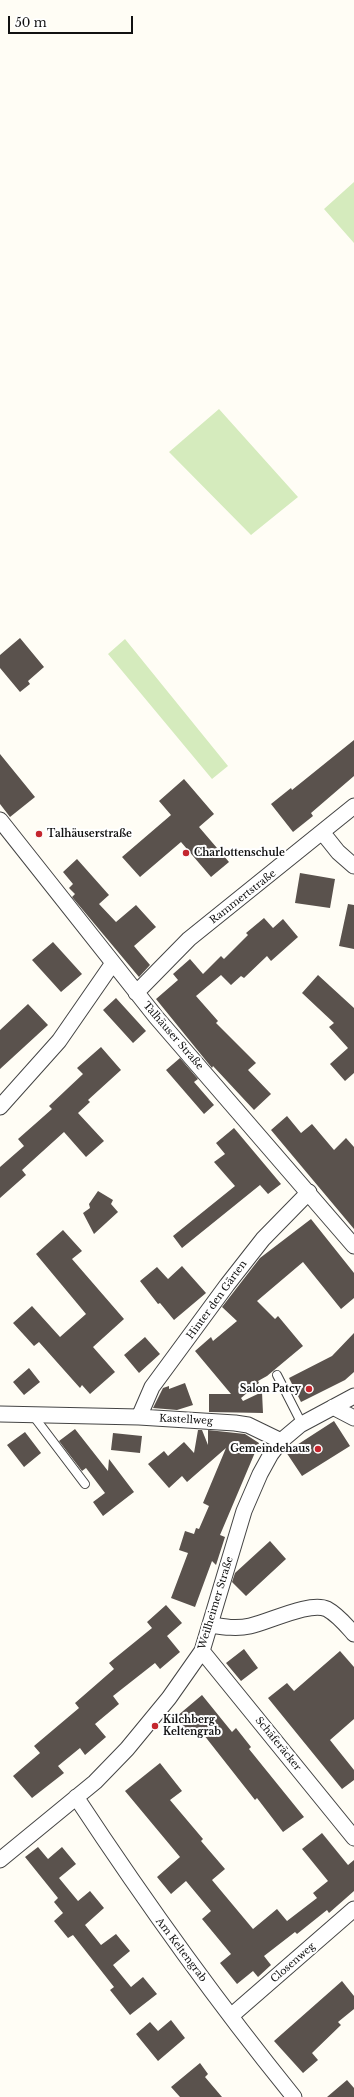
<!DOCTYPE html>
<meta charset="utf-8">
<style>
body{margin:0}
#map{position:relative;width:354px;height:2097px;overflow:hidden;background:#fffdf5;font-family:"Libre Baskerville",serif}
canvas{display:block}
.scale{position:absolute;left:8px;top:16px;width:125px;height:18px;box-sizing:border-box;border:2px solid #111;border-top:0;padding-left:5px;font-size:12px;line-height:14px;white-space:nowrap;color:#111;-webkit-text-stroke:3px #fff;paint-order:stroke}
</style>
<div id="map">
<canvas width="354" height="2097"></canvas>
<div class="scale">50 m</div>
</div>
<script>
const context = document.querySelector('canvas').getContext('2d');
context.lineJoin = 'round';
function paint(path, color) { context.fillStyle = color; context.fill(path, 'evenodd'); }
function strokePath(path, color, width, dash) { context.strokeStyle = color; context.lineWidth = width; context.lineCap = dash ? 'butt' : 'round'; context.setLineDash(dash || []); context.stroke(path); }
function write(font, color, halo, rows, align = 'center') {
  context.font = font + ' "Libre Baskerville",serif'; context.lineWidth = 4; context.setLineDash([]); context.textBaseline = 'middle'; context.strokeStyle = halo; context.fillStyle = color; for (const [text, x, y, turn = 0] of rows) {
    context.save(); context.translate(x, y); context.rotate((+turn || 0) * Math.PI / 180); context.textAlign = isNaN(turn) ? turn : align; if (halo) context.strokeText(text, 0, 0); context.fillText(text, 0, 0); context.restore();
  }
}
const green = new Path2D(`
 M354,182V243L324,209Z
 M219,409L298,497L251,535L169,452Z
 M125,639L228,766L212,779L108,654Z`);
const building = new Path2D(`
 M20,638L44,667L28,681L30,684L20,692L0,668V655Z
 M354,740V776L311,813L313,816L293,832L271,804L291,788L292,790Z
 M0,754L35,797L10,817L0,804Z
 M184,779L214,814L199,827L229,862L211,877L181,842L140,877L122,857L171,815L159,801Z
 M77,859L109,895L99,904L116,922L136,905L156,927L134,946L150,965L139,977L72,897L75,894L69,888L73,884L63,872Z
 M300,873L335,879L330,908L295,903Z
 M348,904L354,905V949L339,946Z
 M264,918L273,928L283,919L298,937L271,961L267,956L244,978L241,976L231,985L221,975L196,996L218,1021L216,1023L256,1063L248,1070L271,1094L254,1110L213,1066L212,1068L156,999L178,980L173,974L190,959L203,974L221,956L224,959L248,935L246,933Z
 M53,942L82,974L61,992L32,960Z
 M318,975L354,1008V1073L345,1081L330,1064L348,1048L329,1027L334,1023L302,993Z
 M116,998L146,1031L133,1043L103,1010Z
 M28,1004L48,1025L0,1069V1030Z
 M101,1047L121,1070L88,1100L90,1102L78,1113L104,1141L86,1157L64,1132L22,1170L26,1175L0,1198V1167L24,1146L18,1139L52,1109L49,1106L83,1074L77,1068Z
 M180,1058L198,1079L194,1082L214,1105L204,1114L166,1070Z
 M287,1116L301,1133L312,1124L334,1150L346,1138L354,1147V1229L271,1130Z
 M234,1128L281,1184L268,1194L260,1185L182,1248L173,1236L235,1186L214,1162L225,1154L216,1143Z
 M98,1191L113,1200L111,1204L118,1212L94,1234L83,1213L90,1208L89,1204Z
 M311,1219L354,1273V1298L341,1309L303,1262L257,1301L275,1319L278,1316L303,1346L267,1376L258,1381L259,1383L241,1398L243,1401L262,1392L263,1413L209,1412V1394H231L195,1351L211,1337L213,1341L237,1321L222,1307L260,1258Z
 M63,1230L82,1251L72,1259L124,1319L93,1347L115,1372L90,1394L82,1385L80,1388L39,1342L34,1346L13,1323L32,1306L60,1337L86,1314L36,1254Z
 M182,1266L206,1293L174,1320L160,1303L158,1304L140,1281L157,1267L168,1279Z
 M354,1333V1372L345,1380L301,1402L289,1378L332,1356Z
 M145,1337L160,1354L139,1373L124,1355Z
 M29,1368L40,1382L24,1395L13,1382Z
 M185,1383L193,1405L177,1410L153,1408L163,1388L169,1386V1389Z
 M334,1421L350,1446L302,1476L286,1452Z
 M75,1429L108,1471L109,1459L134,1492L103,1516L93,1502L105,1493L86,1468L82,1471L59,1441Z
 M198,1430H202L208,1445V1430L245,1434L259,1443L220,1535L225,1537L216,1565L212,1561L195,1607L171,1598L188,1553L179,1550L185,1531L194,1534L196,1528L199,1529L209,1506L203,1503L226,1448L187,1482L182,1476L169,1488L148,1464L164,1451L168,1456L184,1442L194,1453Z
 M25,1432L41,1453L24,1467L7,1445Z
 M113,1433L142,1436L140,1453L111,1450Z
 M270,1541L286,1559L246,1596L232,1582L235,1573Z
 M166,1605L182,1623L167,1636L180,1652L160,1669L155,1663L113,1696L119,1704L95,1724L106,1737L85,1755L80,1748L58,1766L64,1773L32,1798L13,1776L40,1753L34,1746L79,1708L75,1703L114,1669L109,1663L152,1628L147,1622Z
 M244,1649L258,1668L241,1681L226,1663Z
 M340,1651L354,1667V1719L330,1740L354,1770V1780L342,1789L268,1698L287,1683L294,1691Z
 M202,1695L232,1732L236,1728L251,1747L249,1749L304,1817L283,1832L257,1798L255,1800L200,1730L192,1737L176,1717Z
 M160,1763L182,1791L170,1800L203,1839L201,1841L225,1869L212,1880L253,1929L277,1909L287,1921L317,1898L313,1893L328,1881L302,1849L322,1833L348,1865L354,1860V1891L329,1913L327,1910L297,1934L295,1932L264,1956L271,1965L258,1977L253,1971L237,1984L220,1963L231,1954L202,1919L211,1911L186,1881L171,1894L157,1877L180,1857L125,1791Z
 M38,1847L48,1859L62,1847L76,1864L59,1878L78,1901L90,1891L104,1908L85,1925L101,1945L116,1934L130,1951L113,1965L131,1987L143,1977L157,1994L130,2015L110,1990L114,1987L73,1935L68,1938L54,1921L63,1913L54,1902L58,1898L25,1857Z
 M342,1981L354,1996V2009L338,2022L341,2025L312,2053L318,2060L303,2073L274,2041Z
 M171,2020L185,2038L158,2061L136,2034L150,2022L158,2031Z
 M200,2063L208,2074L205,2077L222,2097H180L171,2087Z
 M347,2080L354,2088V2097H327Z`);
const lane = new Path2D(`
 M277,1375L302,1424
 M32,1414L85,1484`);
const street = new Path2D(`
 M0,820L156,1017L354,1246
 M322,832L338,852L354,866
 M136,993L189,939L354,806
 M0,1107L59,1041L113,963
 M333,1407L354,1418
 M0,1414L139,1417L235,1423L248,1425L281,1441
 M139,1417L152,1387L227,1285L263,1239L309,1192
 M211,1625C224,1627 237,1629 250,1626C269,1622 310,1601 327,1609C338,1615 346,1625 354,1634
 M202,1651L354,1838
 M76,1797C144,1900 216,2001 294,2097
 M0,1860L95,1782L127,1749L169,1698L202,1651L244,1511L260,1474L271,1454L281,1441L300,1425L354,1396
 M231,2016L354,1909`);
const markers = [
 [39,834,4,"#c4262e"],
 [186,853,4,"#c4262e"],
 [309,1389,4,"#c4262e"],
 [318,1449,4,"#c4262e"],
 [155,1726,4,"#c4262e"]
];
const poiNames = [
 ["Talhäuserstraße",47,834],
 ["Charlottenschule",194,853],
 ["Salon Patcy",301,1389,"right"],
 ["Gemeindehaus",310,1449,"right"],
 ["Kilchberg",163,1720],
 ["Keltengrab",163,1732]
];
const streetNames = [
 ["Rammertstraße",243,897,-38],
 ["Talhäuser Straße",173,1036,49],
 ["Hinter den Gärten",217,1300,-54],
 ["Kastellweg",186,1420,3],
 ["Weilheimer Straße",216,1603,-73],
 ["Schäferäcker",278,1744,51],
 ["Am Keltengrab",181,1950,53],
 ["Closenweg",293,1963,-41]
];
paint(green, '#d5ebbd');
paint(building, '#5a524d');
strokePath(lane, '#444', 10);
strokePath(street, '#444', 17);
strokePath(lane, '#fff', 8);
strokePath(street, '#fff', 15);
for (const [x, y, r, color] of markers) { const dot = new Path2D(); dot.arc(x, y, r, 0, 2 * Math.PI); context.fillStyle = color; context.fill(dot); strokePath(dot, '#fff', 1.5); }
write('bold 10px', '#111', '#fff', poiNames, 'left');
write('10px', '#111', '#fff', streetNames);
</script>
